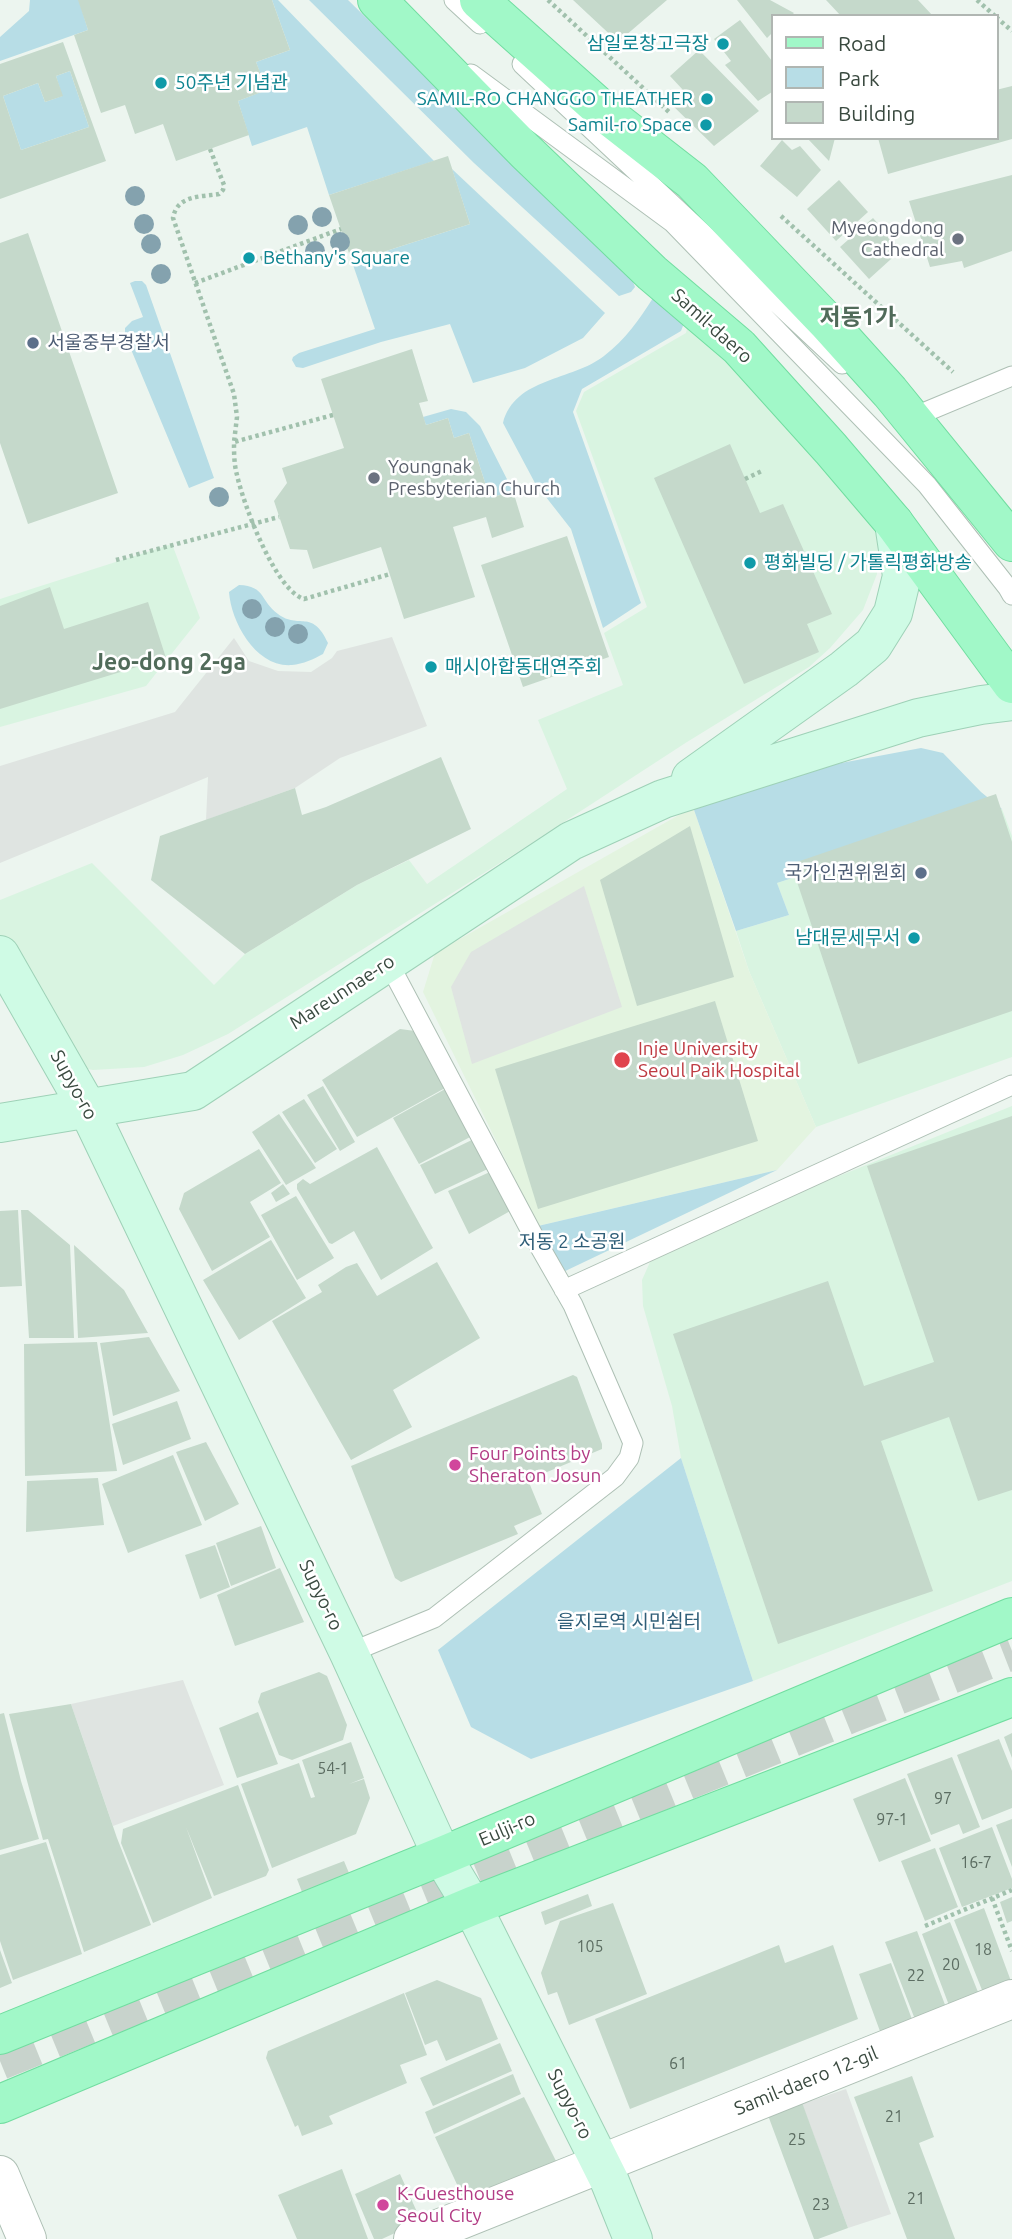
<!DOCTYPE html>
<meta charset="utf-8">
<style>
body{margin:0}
#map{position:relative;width:1012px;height:2239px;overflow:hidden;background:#ecf5ef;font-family:Ubuntu,sans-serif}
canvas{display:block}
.legend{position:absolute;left:771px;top:14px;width:228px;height:126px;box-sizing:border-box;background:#fff;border:2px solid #b0b6b2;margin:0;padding:9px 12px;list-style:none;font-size:21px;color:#39493f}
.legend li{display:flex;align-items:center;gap:14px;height:35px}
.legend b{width:35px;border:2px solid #b0b6b2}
</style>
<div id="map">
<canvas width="1012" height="2239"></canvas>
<ul class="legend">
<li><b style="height:9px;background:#a1f8c8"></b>Road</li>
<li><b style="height:19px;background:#b7dde6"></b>Park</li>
<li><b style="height:19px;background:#c5d9cb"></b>Building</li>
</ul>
</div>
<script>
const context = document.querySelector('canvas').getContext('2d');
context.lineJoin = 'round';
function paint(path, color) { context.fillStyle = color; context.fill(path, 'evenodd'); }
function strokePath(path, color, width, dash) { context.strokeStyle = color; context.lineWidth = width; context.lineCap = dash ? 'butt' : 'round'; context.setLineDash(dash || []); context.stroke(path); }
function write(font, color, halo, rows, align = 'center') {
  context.font = font + ' Ubuntu,"Noto Sans KR",sans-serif'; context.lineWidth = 5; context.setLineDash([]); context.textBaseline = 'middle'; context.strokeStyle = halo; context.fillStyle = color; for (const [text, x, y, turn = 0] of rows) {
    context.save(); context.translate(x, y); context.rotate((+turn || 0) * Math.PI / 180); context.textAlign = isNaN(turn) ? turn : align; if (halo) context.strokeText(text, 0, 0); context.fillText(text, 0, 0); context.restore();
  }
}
const commercial = new Path2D(`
 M690,316L868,514L878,540L877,574L863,610L830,648L809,667L687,742L527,846L228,1034L183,1055L144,1067L93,1070L62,1064L0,955V900L92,863L214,985L245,954L357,885L409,860L427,884L567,789L538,720L623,685L604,633L647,607L576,411L584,392L686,333Z
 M172,544L200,618L146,686L0,727V599Z
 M1002,809L1012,836V1057L816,1127L749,971L736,931L789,915L777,883Z
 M1012,1106V1581L753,1681L681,1458L672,1406L643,1306L642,1280L650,1262L676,1242Z`);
const medical = new Path2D(`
 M693,807L749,971L816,1127L777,1170L538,1226L423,992L435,953Z`);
const green = new Path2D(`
 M30,0H79L88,30L0,61V37L29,11Z
 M272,0H278L434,161L329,195L307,127L252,146L238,101L266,90L256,62L290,50Z
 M309,0H348L631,276L635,287L631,292L619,296L474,163Z
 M70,71L89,127L21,150L3,96L38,83L45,102L62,96L56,76Z
 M452,169L605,313L583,338L525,368L473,383L450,324L381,342L303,368L296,367L292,360L293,357L299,353L375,329L352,262L470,224Z
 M135,281H142L146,285L214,478L189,488L125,335V328L132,321L143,317L130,283Z
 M653,298L686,318L681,331L582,389L573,412L641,603L603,628L571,529L535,483L503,423C515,377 572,381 604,356C626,339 638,321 653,298Z
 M451,409L466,412L480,426L513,491L490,498L469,433L454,438L448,418L426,425L423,417Z
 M239,585C266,586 260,601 278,614C299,630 312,608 328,643L323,654C314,659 303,664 292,665C256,668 231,622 229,592Z
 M921,748L943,753L981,792L1002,809L777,883L789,915L736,931L693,807L756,779Z
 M777,1170L559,1274L538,1226Z
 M681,1458L753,1681L531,1759L471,1727L438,1650Z`);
const parking = new Path2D(`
 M392,637L427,726L340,758L295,788L206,820L208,777L0,863V766L175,712L234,638L249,661L278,671L311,672L332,658L337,651Z
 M584,886L622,1007L472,1064L451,987L471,952Z
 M183,1680L224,1785L113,1826L71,1704Z
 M846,2089L891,2214L848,2228L802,2104Z`);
const building = new Path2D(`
 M78,0H272L290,50L256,62L267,90L238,101L249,135L176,161L163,124L135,134L125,105L101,113L74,35L88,30Z
 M573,0H667L618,42Z
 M737,0H770L794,13L791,16H772V33L767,38Z
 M826,0H918L933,16H841Z
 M740,20L772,61V92L758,101L725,65L731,61L714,39Z
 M63,42L106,161L0,199V64ZM70,71L89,127L21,150L3,96L38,83L45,102L63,96L56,76Z
 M699,50L759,111L714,146L669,102L683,90L670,76Z
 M1012,86V139L888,174L878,138H996V90Z
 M807,138H835L829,161Z
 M782,140L792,150L800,146L821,170L797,197L760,166Z
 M448,156L470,224L352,262L329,195Z
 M1012,175V251L964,268L962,261L930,267L909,201Z
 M839,180L868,212L836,241L807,209Z
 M873,218L901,250L869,279L840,247Z
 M28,233L118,493L28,524L0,443V243Z
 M412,349L428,401L419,403L426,425L448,418L454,438L469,433L490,498L513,491L524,527L492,538L486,517L453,527L475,597L404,619L381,547L313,569L307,550L290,549L274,501L287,483L282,468L344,448L321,379Z
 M730,444L760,513L783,504L832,614L807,624L819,652L744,684L654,478Z
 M567,536L609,657L523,687L481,565Z
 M50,587L64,629L148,602L166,658L0,709V606Z
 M441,757L471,829L357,885L245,954L151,880L160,836L295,788L302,815L326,807Z
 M996,794L1012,842V1011L858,1064L791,864Z
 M690,826L734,977L637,1006L600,880Z
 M715,1001L758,1141L538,1209L495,1069Z
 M400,1029L415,1031L445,1088L357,1137L322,1080Z
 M323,1086L355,1142L340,1151L307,1095Z
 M447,1088L472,1136L419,1164L393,1118Z
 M304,1099L337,1149L315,1163L282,1112Z
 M279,1114L316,1168L286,1185L252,1132Z
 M1012,1116V1490L978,1501L949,1417L881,1441L933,1591L778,1644L673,1334L828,1281L864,1386L934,1362L867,1166Z
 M476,1138L492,1167L435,1194L420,1165Z
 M377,1147L433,1248L381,1280L354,1231L332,1244L329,1243L297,1189V1184L303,1179L310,1184Z
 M259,1149L281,1183L250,1202L270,1237L212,1271L179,1209L184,1193Z
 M492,1171L512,1210L469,1234L448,1191Z
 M283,1184L290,1194L276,1202L271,1193Z
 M296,1196L334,1258L297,1280L261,1215Z
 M18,1210L22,1286L0,1287V1211Z
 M21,1210H28L70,1245L74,1338H29Z
 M271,1240L306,1298L239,1340L203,1280Z
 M74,1245L124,1290L148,1333L78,1338Z
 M437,1262L480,1338L393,1390L412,1427L351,1460L272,1321L322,1292L318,1285L346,1267L357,1263L377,1296Z
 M149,1337L180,1391L113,1416L100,1343Z
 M97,1342L117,1471L25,1476L24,1344Z
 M573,1375L577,1377L602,1444V1449L528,1480L542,1514L514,1526L518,1534L401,1582L395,1578L351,1466Z
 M177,1401L191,1439L123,1465L112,1424Z
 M206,1442L239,1504L205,1521L176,1452Z
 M173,1455L202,1525L128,1553L102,1484Z
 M98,1478L104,1525L26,1532L27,1481Z
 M261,1526L276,1568L231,1586L216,1543Z
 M215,1545L230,1587L200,1599L185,1555Z
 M280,1568L304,1622L235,1646L217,1595Z
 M319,1672L327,1676L347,1725L343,1740L292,1760L279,1755L258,1702L261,1693Z
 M71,1704L117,1838L151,1925L84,1952L48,1839L43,1840L9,1714Z
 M258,1712L278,1764L237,1778L219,1728Z
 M4,1713L21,1781L39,1839L0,1850V1714Z
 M1012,1733V1758L1004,1737Z
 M999,1739L1012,1771V1808L982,1820L957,1755Z
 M351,1742L364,1778L349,1784L364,1779L370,1798L356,1834L272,1868L241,1784L299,1763L311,1798L315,1797L302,1760Z
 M952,1757L980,1827L963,1834L959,1824L931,1835L907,1774Z
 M905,1778L931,1841L879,1862L853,1799Z
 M238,1785L269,1870L266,1876L214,1896L186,1827L212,1898L153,1923L121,1843L123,1829Z
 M1012,1819V1867L996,1825Z
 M992,1827L1012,1879V1888L962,1907L939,1848Z
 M46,1842L82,1954L13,1980L0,1941V1855Z
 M935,1848L958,1907L925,1921L901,1861Z
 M344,1861L349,1873L302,1892L297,1879Z
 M588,1894L592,1906L545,1925L541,1912Z
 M1012,1897V1921L1007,1923L1000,1902Z
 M613,1903L647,1994L569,2025L557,1992L548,1995L541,1973L560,1921Z
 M984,1908L1012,1984L984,1995L954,1920Z
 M950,1922L980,1997L950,2008L922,1934Z
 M917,1931L947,2010L916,2022L885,1942Z
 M779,1945L785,1963L833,1945L858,2019L630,2109L595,2019Z
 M0,1950L12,1983L0,1988Z
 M891,1963L913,2022L881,2034L859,1974Z
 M437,1980L481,1998L498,2039L446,2061L437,2040L425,2045L405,1993Z
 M404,1993L427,2055L400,2065L407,2083L329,2116L333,2124L302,2136L298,2125L295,2127L266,2058L268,2051Z
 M500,2043L512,2071L433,2106L420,2078Z
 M513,2074L521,2094L434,2134L425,2112Z
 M912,2076L934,2137L919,2143L955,2239H907L854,2097Z
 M524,2097L558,2165L467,2206L435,2137Z
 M800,2097L848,2228L818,2239H814L766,2110Z
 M342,2169L368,2239H297L278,2195Z
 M400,2174L421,2221L382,2239H374L355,2194Z`);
const streetTunnel = new Path2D(`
 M0,2061L851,1714L1012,1651`);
const path = new Path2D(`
 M548,0L669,112
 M977,0L995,16
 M996,17L1012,31
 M210,149L224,185L223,190L219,194C200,197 177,195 173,218L234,394L237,417L234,442
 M781,216L953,372
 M195,283L341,229
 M333,415L234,442C234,453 234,464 237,475C243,503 275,590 304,599L390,574
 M745,479L764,470
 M116,560L279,517
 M992,1898L1012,1951
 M925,1926L1012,1890`);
const lane = new Path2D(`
 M454,0L480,24
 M522,64L842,364
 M471,74L672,222L927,485L1008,588L1012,595
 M911,418L1012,376
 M564,1290L1012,1085
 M349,1653L434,1618L615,1477L629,1458L633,1443L573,1305L533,1235L388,962`);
const street = new Path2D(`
 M0,2175L27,2239
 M413,2239L1012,1999`);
const secondary = new Path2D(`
 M691,778L844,669L873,645L893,613L902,576L894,523
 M0,955L88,1109L349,1653L442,1856L472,1906L610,2182L633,2239
 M0,1123L193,1091L571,841L663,799L918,718L981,705L1012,701`);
const primary = new Path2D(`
 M377,0L525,151L652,273L739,347L831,449L894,523L1012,684
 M479,0L610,117L692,181L827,322L890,392L1012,542
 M0,2035L442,1856L1012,1617
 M0,2104L472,1906L1012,1697`);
const trees = [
 [135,196],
 [322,217],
 [144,224],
 [298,225],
 [340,242],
 [151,244],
 [315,251],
 [161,274],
 [219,497],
 [252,609],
 [275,627],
 [298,634]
];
const markers = [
 [723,44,7,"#0f9aa8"],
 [161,83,7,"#0f9aa8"],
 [707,99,7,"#0f9aa8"],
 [706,125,7,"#0f9aa8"],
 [958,239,7,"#6b7280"],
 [249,258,7,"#0f9aa8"],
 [33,343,7,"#5c6f8a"],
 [374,478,7,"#6b7280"],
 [750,563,7,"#0f9aa8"],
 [431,667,7,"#0f9aa8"],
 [921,873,7,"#5c6f8a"],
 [914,938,7,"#0f9aa8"],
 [622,1060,9,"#e0444e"],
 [455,1465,7,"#d1479c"],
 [383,2205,7,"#d1479c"]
];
const numberNames = [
 ["54-1",333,1769],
 ["97",943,1799],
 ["97-1",892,1820],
 ["16-7",976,1863],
 ["105",590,1947],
 ["18",983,1950],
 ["20",951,1965],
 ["22",916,1976],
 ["61",678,2064],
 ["21",894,2117],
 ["25",797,2140],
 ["21",916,2199],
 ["23",821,2205]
];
const cultureNames = [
 ["삼일로창고극장",709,44],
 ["50주년 기념관",175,83,"left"],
 ["SAMIL-RO CHANGGO THEATHER",693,99],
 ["Samil-ro Space",692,125],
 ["Bethany's Square",263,258,"left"],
 ["평화빌딩 / 가톨릭평화방송",764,563,"left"],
 ["매시아합동대연주회",445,667,"left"],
 ["남대문세무서",900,938]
];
const worshipNames = [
 ["Myeongdong",944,228],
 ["Cathedral",944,250],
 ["Youngnak",388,467,"left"],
 ["Presbyterian Church",388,489,"left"]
];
const streetNames = [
 ["Samil-daero",712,326,42],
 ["Mareunnae-ro",342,992,-33],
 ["Supyo-ro",74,1085,61],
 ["Supyo-ro",321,1595,64],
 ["Eulji-ro",507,1829,-23],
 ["Samil-daero 12-gil",806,2081,-22],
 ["Supyo-ro",570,2104,63]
];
const serviceNames = [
 ["서울중부경찰서",47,343],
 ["국가인권위원회",907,873,"right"]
];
const healthNames = [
 ["Inje University",638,1049],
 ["Seoul Paik Hospital",638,1071]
];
const parkNames = [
 ["저동 2 소공원",572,1242],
 ["을지로역 시민쉼터",629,1622]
];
const hotelNames = [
 ["Four Points by",469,1454],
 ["Sheraton Josun",469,1476],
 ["K-Guesthouse",397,2194],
 ["Seoul City",397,2216]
];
const quarterNames = [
 ["저동1가",858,317],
 ["Jeo-dong 2-ga",169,662]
];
paint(commercial, '#d9f4e1');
paint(medical, '#e3f4e0');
paint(green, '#b7dde6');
paint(parking, '#dfe4e1');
paint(building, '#c5d9cb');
strokePath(streetTunnel, '#c8d3cc', 38, [38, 19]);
strokePath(lane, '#aec0b5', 21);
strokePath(street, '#aec0b5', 40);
strokePath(secondary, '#9ed1b7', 40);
strokePath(primary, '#71dda0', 40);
strokePath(path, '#a1c1ad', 4.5, [3.5, 3.5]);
strokePath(lane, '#fff', 19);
strokePath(street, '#fff', 38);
strokePath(secondary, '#cffbe5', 38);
strokePath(primary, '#a1f8c8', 38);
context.fillStyle = '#84a2ae';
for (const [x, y] of trees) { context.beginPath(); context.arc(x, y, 10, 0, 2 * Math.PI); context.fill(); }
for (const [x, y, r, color] of markers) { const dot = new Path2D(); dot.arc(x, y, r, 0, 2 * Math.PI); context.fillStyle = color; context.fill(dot); strokePath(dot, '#fff', 2.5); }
write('16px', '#5c6d62', null, numberNames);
write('19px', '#0d838f', '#fff', cultureNames, 'right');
write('19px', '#5b616d', '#fff', worshipNames, 'right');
write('19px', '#39493f', '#fff', streetNames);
write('19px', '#4e5e75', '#fff', serviceNames, 'left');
write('19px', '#be3a42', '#fff', healthNames, 'left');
write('19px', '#2f5e78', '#fff', parkNames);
write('19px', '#b23c85', '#fff', hotelNames, 'left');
write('bold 23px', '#516b5a', '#fff', quarterNames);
</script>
